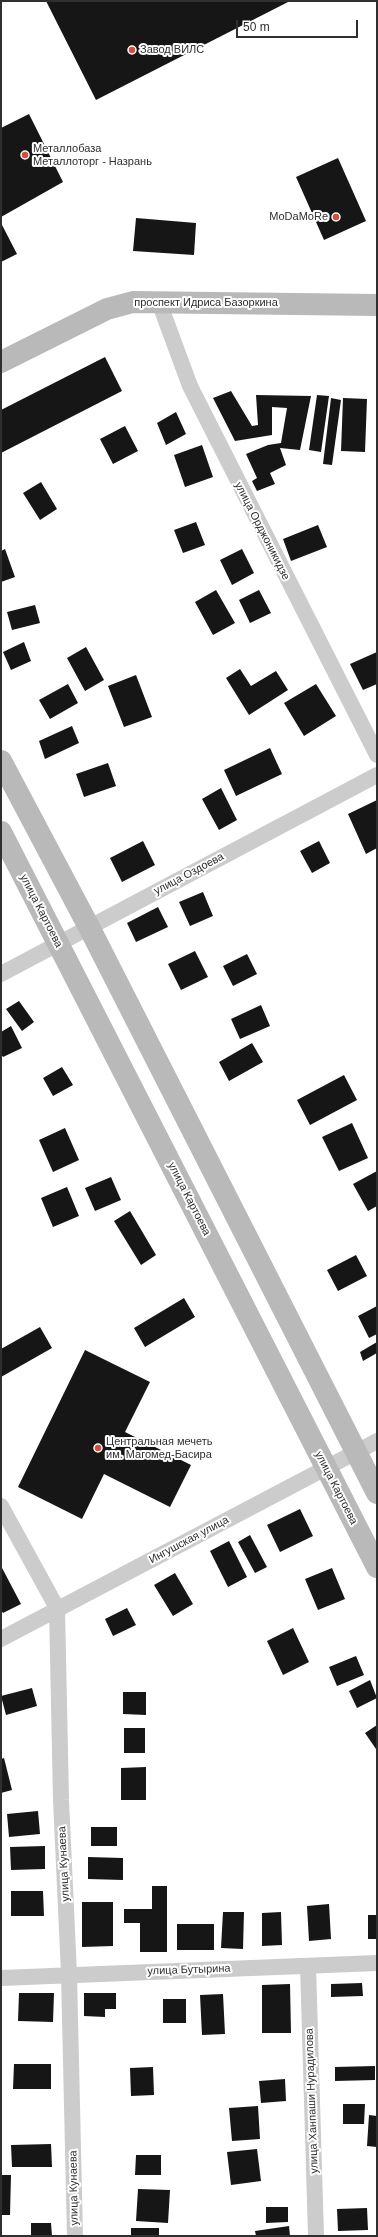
<!DOCTYPE html>
<meta charset="utf-8">
<style>
body{margin:0}
#map{position:relative;width:378px;height:2237px;overflow:hidden;background:#fff;font-family:Arial,sans-serif}
canvas{display:block}
.frame{position:absolute;inset:0;border:2px solid #2f2f2f;pointer-events:none}
.scale{position:absolute;left:236px;top:20px;width:122px;height:18px;box-sizing:border-box;border:2px solid #2f2f2f;border-top:0;padding-left:5px;font-size:12px;line-height:14px;white-space:nowrap;color:#2f2f2f;-webkit-text-stroke:3px #fff;paint-order:stroke}
</style>
<div id="map">
<canvas width="378" height="2237"></canvas>
<div class="frame"></div>
<div class="scale">50 m</div>
</div>
<script>
const context = document.querySelector('canvas').getContext('2d');
context.lineJoin = 'round';
function paint(path, color) { context.fillStyle = color; context.fill(path, 'evenodd'); }
function strokePath(path, color, width, dash) { context.strokeStyle = color; context.lineWidth = width; context.lineCap = dash ? 'butt' : 'round'; context.setLineDash(dash || []); context.stroke(path); }
function write(font, color, halo, rows, align = 'center') {
  context.font = font + ' Arial,sans-serif'; context.lineWidth = 4; context.setLineDash([]); context.textBaseline = 'middle'; context.strokeStyle = halo; context.fillStyle = color; for (const [text, x, y, turn = 0] of rows) {
    context.save(); context.translate(x, y); context.rotate((+turn || 0) * Math.PI / 180); context.textAlign = isNaN(turn) ? turn : align; if (halo) context.strokeText(text, 0, 0); context.fillText(text, 0, 0); context.restore();
  }
}
const building = new Path2D(`
 M46,1H290L96,100Z
 M29,114L63,182L1,217V128Z
 M338,158L366,221L324,240L296,177Z
 M136,218L196,223L194,255L133,251Z
 M1,223L17,254L1,262Z
 M105,357L122,391L1,453V410Z
 M231,391L252,426L258,425L256,395L311,396L300,450L280,448L286,465L270,473L275,484L257,491L252,481L257,478L246,454L268,445L281,443L287,408L272,407V435L235,441L213,398Z
 M317,395L329,396L321,452L309,450Z
 M331,398L341,400L332,465L323,464Z
 M343,398L367,399L365,452L341,451Z
 M176,412L186,434L166,445L157,423Z
 M125,426L138,451L113,464L100,439Z
 M202,445L213,477L185,487L174,455Z
 M41,482L57,509L40,520L23,493Z
 M196,522L205,545L183,553L174,530Z
 M318,525L327,547L291,561L283,539Z
 M5,549L15,577L1,582V551Z
 M242,549L254,573L232,585L220,560Z
 M216,590L235,623L213,635L195,602Z
 M259,590L271,613L250,623L239,600Z
 M35,605L40,623L12,630L7,612Z
 M24,642L31,661L11,670L3,652Z
 M86,647L104,680L85,691L67,658Z
 M377,652V684L363,690L350,664Z
 M240,669L251,686L276,671L288,690L249,715L226,678Z
 M136,675L152,717L124,727L108,686Z
 M68,684L78,703L50,719L39,700Z
 M316,684L336,716L304,736L284,703Z
 M72,726L79,743L45,759L39,741Z
 M270,748L282,774L236,796L224,770Z
 M108,763L116,786L84,797L76,774Z
 M221,788L237,820L219,830L202,799Z
 M377,800V848L366,854L348,814Z
 M143,841L155,865L122,882L110,858Z
 M319,841L330,863L312,873L300,851Z
 M203,892L213,916L190,926L179,902Z
 M158,907L168,927L136,942L127,923Z
 M195,951L208,977L181,990L168,964Z
 M247,954L257,974L233,986L223,966Z
 M19,1001L34,1022L22,1031L6,1009Z
 M261,1005L270,1026L240,1039L231,1019Z
 M11,1026L22,1048L3,1057L1,1054V1032Z
 M252,1043L263,1062L229,1081L219,1062Z
 M62,1067L73,1085L53,1096L43,1078Z
 M344,1075L357,1100L310,1125L297,1100Z
 M352,1123L368,1158L339,1171L322,1137Z
 M65,1128L79,1160L53,1172L39,1140Z
 M377,1171V1206L368,1211L353,1184Z
 M111,1177L121,1200L95,1211L85,1188Z
 M67,1187L79,1216L53,1227L41,1198Z
 M130,1211L156,1255L141,1265L114,1221Z
 M356,1255L367,1276L338,1291L327,1270Z
 M184,1298L195,1317L145,1347L134,1328Z
 M377,1306V1334L369,1338L358,1316Z
 M40,1327L52,1348L1,1377V1349Z
 M377,1342V1353L363,1361L360,1352Z
 M85,1350L150,1382L125,1432L191,1465L170,1507L104,1474L82,1519L18,1487Z
 M300,1509L313,1536L280,1552L267,1525Z
 M250,1535L267,1567L255,1573L238,1542Z
 M229,1541L247,1577L228,1587L210,1551Z
 M1,1566L21,1604L3,1613L1,1610Z
 M332,1568L345,1599L318,1610L305,1579Z
 M175,1573L193,1604L173,1616L154,1585Z
 M127,1608L136,1625L113,1636L105,1619Z
 M293,1628L309,1662L283,1675L267,1641Z
 M356,1656L364,1675L337,1686L329,1667Z
 M370,1680L377,1698L357,1708L349,1691Z
 M32,1688L37,1706L6,1715L1,1696Z
 M123,1692H146V1715L123,1714Z
 M377,1725V1749H376L365,1733Z
 M124,1728H145V1753H124Z
 M4,1758L12,1790L1,1793V1759Z
 M146,1767V1800H121V1768Z
 M38,1811L40,1834L9,1837L7,1814Z
 M91,1827H117V1846H91Z
 M45,1846V1869L11,1870L10,1847Z
 M88,1857L123,1858V1880L88,1879Z
 M152,1886H167V1952H140V1923H124V1909H152Z
 M11,1891H43L44,1916H11Z
 M82,1902H113V1946L82,1947Z
 M329,1904L331,1939L309,1941L307,1906Z
 M223,1912H244L243,1949L221,1948Z
 M281,1912L282,1945L262,1946V1913Z
 M368,1915H377V1939H368Z
 M177,1924H214V1950H177Z
 M362,1983L363,1996L331,1997V1984Z
 M290,1984L291,2033H262V1985Z
 M19,1993H54L53,2022L18,2021Z
 M84,1993H116V2009H105V2017L84,2016Z
 M223,1994L225,2034L202,2035L200,1995Z
 M163,1999H186V2023H163Z
 M14,2064H51V2089H13Z
 M375,2066V2080L335,2081V2067Z
 M153,2067L154,2095L131,2096L130,2068Z
 M285,2079L286,2101L261,2103L259,2081Z
 M343,2104H365L364,2124H343Z
 M258,2106L260,2139L232,2141L229,2108Z
 M369,2115L377,2116V2147L367,2146Z
 M51,2144L52,2167H12L11,2145Z
 M257,2149L261,2181L231,2185L227,2152Z
 M136,2155H161V2175H135Z
 M1,2175H11L10,2215H1Z
 M138,2189L170,2190L168,2223L136,2221Z
 M266,2207H288V2222L266,2223Z
 M367,2208L368,2230L338,2231L337,2209Z
 M31,2223H51L52,2236H31Z
 M289,2226L290,2236H256L255,2231Z
 M131,2228H159V2236H131Z`);
const street = new Path2D(`
 M159,302L190,386L377,755
 M1,974L377,775
 M1,1506L57,1608L61,1800L69,1974L75,2236
 M1,1639L377,1441
 M308,1966L316,2236
 M1,1978L377,1963`);
const secondary = new Path2D(`
 M1,362L107,309L133,302L377,305
 M1,761L89,927L377,1493
 M1,832L377,1567`);
const markers = [
 [132,50,4,"#d74c40"],
 [25,155,4,"#d74c40"],
 [336,217,4,"#d74c40"],
 [98,1448,4,"#d74c40"]
];
const poiNames = [
 ["Завод ВИЛС",140,50],
 ["Металлобаза",33,149],
 ["Металлоторг - Назрань",33,162],
 ["MoDaMoRe",328,217,"right"],
 ["Центральная мечеть",106,1442],
 ["им. Магомед-Басира",106,1455]
];
const streetNames = [
 ["проспект Идриса Базоркина",206,303],
 ["улица Орджоникидзе",262,531,63],
 ["улица Оздоева",189,874,-28],
 ["улица Картоева",41,911,63],
 ["улица Картоева",189,1199,63],
 ["улица Картоева",336,1488,63],
 ["Ингушская улица",189,1540,-28],
 ["улица Кунаева",64,1864,-93],
 ["улица Бутырина",189,1970,-2],
 ["улица Ханпаши Нурадилова",312,2101,-92],
 ["улица Кунаева",74,2188,-91]
];
paint(building, '#161616');
strokePath(street, '#ccc', 16);
strokePath(secondary, '#b9b9b9', 22);
for (const [x, y, r, color] of markers) { const dot = new Path2D(); dot.arc(x, y, r, 0, 2 * Math.PI); context.fillStyle = color; context.fill(dot); strokePath(dot, '#fff', 1.5); }
write('11px', '#2f2f2f', '#fff', poiNames, 'left');
write('11px', '#2f2f2f', '#fff', streetNames);
</script>
